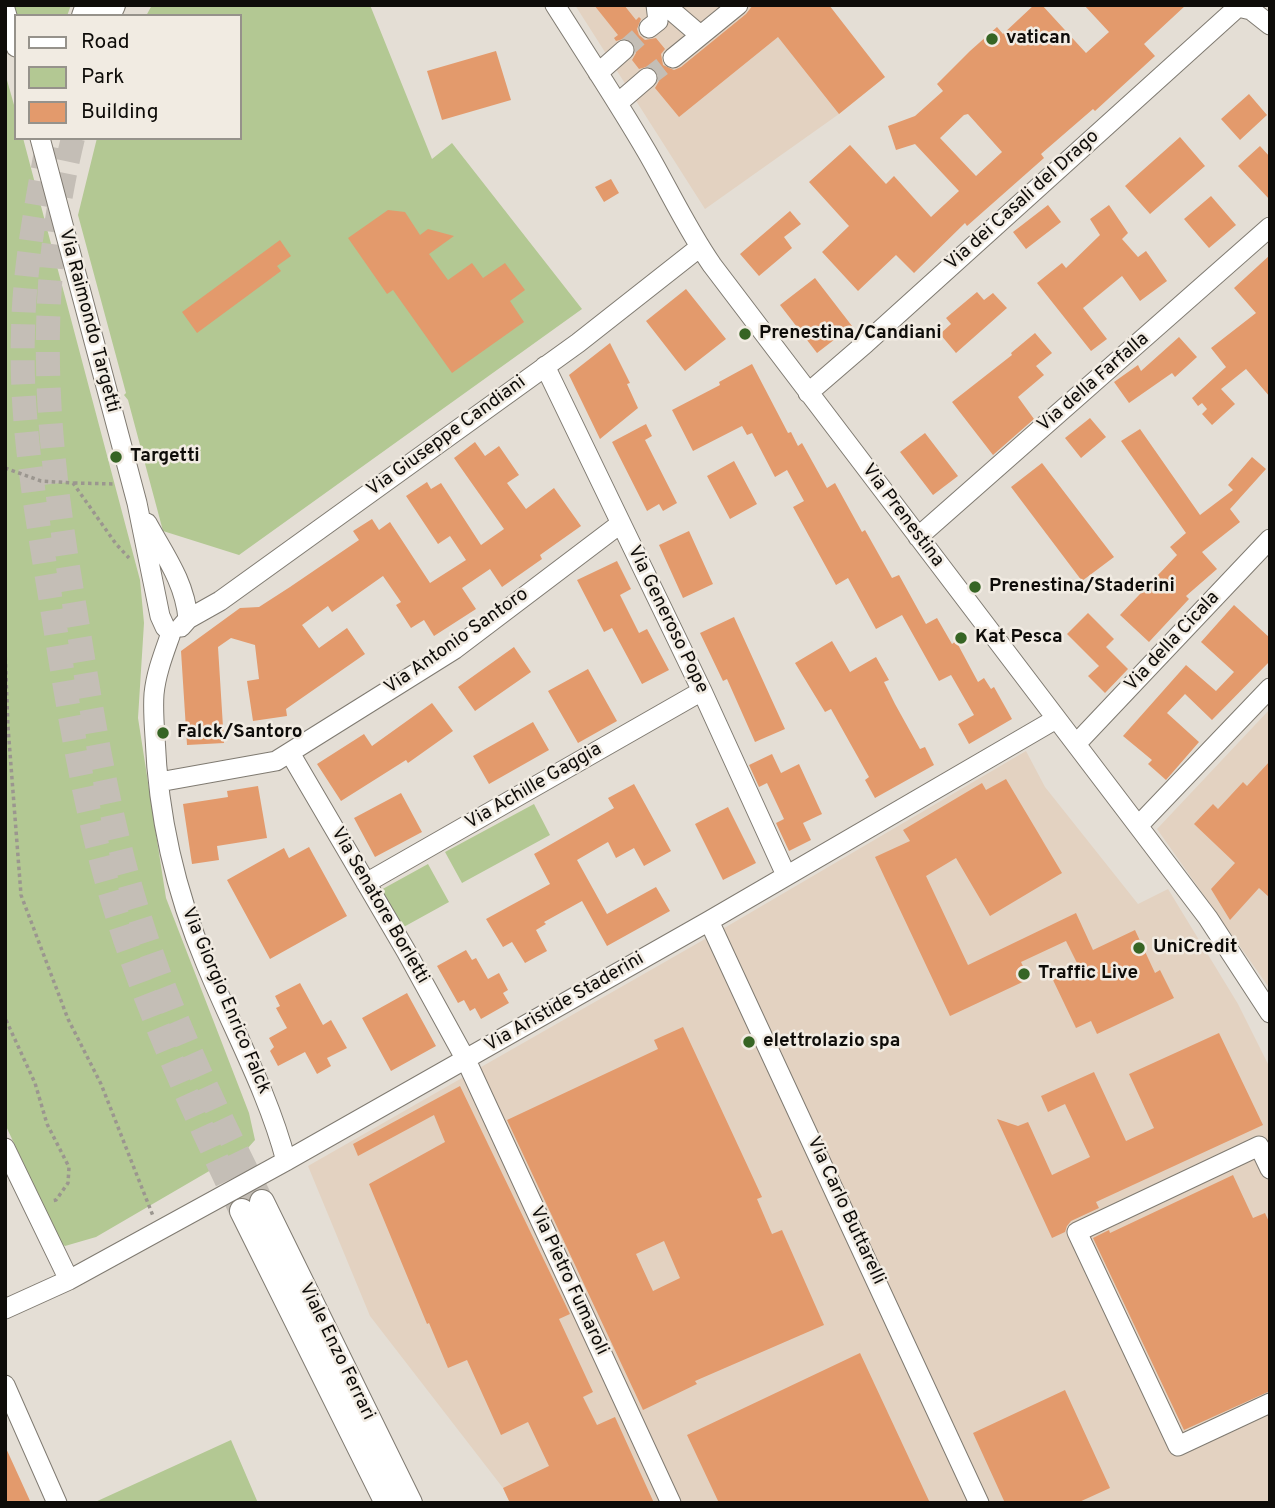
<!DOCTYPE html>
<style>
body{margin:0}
#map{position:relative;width:1275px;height:1508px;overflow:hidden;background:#e4ded5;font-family:Overpass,sans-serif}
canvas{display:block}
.frame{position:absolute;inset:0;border:7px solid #0e0c09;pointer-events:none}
.legend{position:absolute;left:14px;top:14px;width:228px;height:126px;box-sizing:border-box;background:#f1ebe2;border:2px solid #96928b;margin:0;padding:9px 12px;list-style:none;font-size:21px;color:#0e0c09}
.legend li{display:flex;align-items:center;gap:14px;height:35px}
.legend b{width:35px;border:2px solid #96928b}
</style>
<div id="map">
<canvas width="1275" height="1508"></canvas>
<div class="frame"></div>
<ul class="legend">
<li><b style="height:9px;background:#fff"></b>Road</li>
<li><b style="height:19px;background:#b3c893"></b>Park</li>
<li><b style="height:19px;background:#e39a6c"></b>Building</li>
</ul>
</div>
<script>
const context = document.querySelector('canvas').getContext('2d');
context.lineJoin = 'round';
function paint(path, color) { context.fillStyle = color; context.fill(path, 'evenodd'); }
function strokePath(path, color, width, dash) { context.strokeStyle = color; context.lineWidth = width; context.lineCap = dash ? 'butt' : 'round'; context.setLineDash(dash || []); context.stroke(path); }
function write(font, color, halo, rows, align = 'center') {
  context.font = font + ' Overpass,sans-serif'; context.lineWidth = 5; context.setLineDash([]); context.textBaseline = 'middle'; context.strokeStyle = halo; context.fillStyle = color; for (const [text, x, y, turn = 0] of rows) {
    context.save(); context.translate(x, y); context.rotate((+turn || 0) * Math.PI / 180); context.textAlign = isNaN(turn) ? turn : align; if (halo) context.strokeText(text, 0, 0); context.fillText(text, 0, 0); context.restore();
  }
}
const industrial = new Path2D(`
 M575,5H829L885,77L839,114L705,209Z
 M1270,709V989L1157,829Z
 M1026,751L1045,787L1138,904L1168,889L1238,1004L1270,1068V1503H510L503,1488L370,1316L308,1166L726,927Z`);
const green = new Path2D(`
 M12,5H71L67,16H16Z
 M152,5H370L432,159L452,143L582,309L239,555L163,531L128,400L124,395L126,393L78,215L97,138H240V16H146Z
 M5,73L16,112V138H23L140,580L144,623L138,718L166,898L249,1113L255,1140L247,1149L96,1237L65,1246L60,1242L5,1124Z
 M534,804L550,835L462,883L445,852Z
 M428,864L449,902L400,929L379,891Z
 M231,1440L258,1503H93Z`);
const building = new Path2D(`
 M594,5H624L636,20L639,17L641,19L637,29L639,35L645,40L656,38L665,49L661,54L663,65L674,70L681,67L746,14L753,5H829L885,77L839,114L778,37L679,117L655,88L659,81L657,71L650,66L639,69L632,60L636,53L634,42L627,38L616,41L614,38L618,35Z
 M1034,5H1042L1086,53L1109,32L1084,5H1186L1144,44L1155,56L1095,111L1093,109L1041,154L1044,158L967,226L965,223L914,273L896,255L858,291L822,252L849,226L809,182L850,145L886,184L894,176L931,217L959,191L915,144L896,150L888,126L915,116L943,91L937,84L970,51L997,27L1003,34ZM968,114L1002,152L976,176L940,138L964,115Z
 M496,51L511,100L442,120L427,71Z
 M1249,94L1267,115L1240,140L1221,119Z
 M1180,137L1205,166L1150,214L1125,186Z
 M1260,146L1270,157V200L1238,166Z
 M611,179L619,193L604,202L595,187Z
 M1211,196L1236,225L1209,248L1184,219Z
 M1048,205L1061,222L1026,249L1013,232Z
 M1109,205L1128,233L1122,239L1138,257L1146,251L1167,281L1140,301L1122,276L1083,308L1107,339L1091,351L1037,283L1062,263L1066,268L1100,235L1090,219Z
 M388,210L405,212L420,235L428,229L454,236L429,254L448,280L472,263L483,278L505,263L525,290L510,301L524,322L452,373L393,290L387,294L348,238Z
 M790,211L801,224L784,237L792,248L759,276L740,254Z
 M280,240L291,256L277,266L281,271L197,333L182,312Z
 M1270,255V397L1246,369L1221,389L1235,404L1212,425L1202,414L1207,409L1202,403L1198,406L1192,398L1226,367L1211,348L1256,313L1234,288Z
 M815,278L852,326L817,353L780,305Z
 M686,289L726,339L685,371L646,321Z
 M977,292L984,300L993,293L1007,308L956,353L940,334L951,324L946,318Z
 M1035,333L1052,353L1036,366L1044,375L1018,397L1034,419L993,455L952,402L1012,355L1011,353Z
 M1179,337L1197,357L1175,377L1172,373L1129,403L1114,382L1138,365L1141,371Z
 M610,343L630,383L627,384L638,408L600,439L569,375Z
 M752,364L788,433L791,432L798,446L802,443L827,488L835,483L862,532L865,530L892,578L899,575L926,624L937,618L952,644L956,641L978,682L984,678L991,689L994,687L1012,719L969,744L958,724L974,715L951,675L939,681L902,615L876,629L848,578L836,585L793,507L804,501L787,470L775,477L752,433L747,435L742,426L693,451L672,410L720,385L719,382Z
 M1090,418L1106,437L1081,458L1065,438Z
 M646,424L652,436L645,440L677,503L663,511L659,504L647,511L612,442Z
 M1140,429L1200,515L1233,490L1228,485L1252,457L1266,469L1230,509L1240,522L1202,552L1217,569L1186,596L1189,599L1149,642L1120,615L1177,555L1170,547L1186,533L1121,441Z
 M925,433L958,476L933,495L900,452Z
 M475,442L485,456L499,446L519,475L507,483L526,509L554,488L581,526L540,555L542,559L502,587L490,569L462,588L476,609L434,636L424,620L411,628L396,605L401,602L383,576L332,612L328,606L302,625L319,648L347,628L365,654L286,709L287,716L253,721L247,681L259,679L255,645L231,638L218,647L224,743L187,745L181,651L240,608L259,607L290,587L359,540L353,531L372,519L379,530L390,522L430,583L466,560L450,536L438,544L406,496L427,482L431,489L441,483L481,545L504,529L454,458Z
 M734,461L757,504L730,519L707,476Z
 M1042,463L1114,557L1082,581L1011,487Z
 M689,531L713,584L683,598L659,545Z
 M617,561L631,589L620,595L639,633L647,629L669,670L642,684L612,628L604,632L577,580Z
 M1234,605L1270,638V661L1212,720L1185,694L1167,713L1199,742L1166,780L1148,764L1152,760L1123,736L1186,665L1216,691L1234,672L1201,642Z
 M1088,613L1114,639L1106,647L1128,669L1105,693L1088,676L1099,666L1067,634Z
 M734,617L785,729L755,742L727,679L723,681L700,633Z
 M832,641L850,672L876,657L889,680L884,682L895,704L920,749L925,747L934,765L875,798L865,780L869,777L831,709L825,712L795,663Z
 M514,647L531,672L475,711L458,687Z
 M588,669L617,721L578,743L548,691Z
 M432,703L453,731L408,763L406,760L341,801L317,764L364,734L372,746Z
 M533,722L549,750L489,784L473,756Z
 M772,754L781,773L799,764L822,814L803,823L811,840L789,851L776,823L784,819L767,783L759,787L749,765Z
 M1270,761V898L1259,888L1230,920L1211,889L1235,863L1194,824L1213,804L1218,809L1243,782L1247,786Z
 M1006,779L1062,873L990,916L956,858L926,876L968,965L1076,913L1093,950L1135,930L1155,973L1160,970L1174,998L1097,1034L1091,1021L1076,1028L1053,980L1079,967L1066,941L1021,962L1029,979L950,1016L875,857L910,841L903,830L982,783L986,790Z
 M634,784L671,851L644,866L634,848L616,858L608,842L577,860L607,914L656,887L670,911L607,946L582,901L544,922L546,924L536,930L547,951L525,963L512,942L503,947L486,919L550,884L534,854L614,808L608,798Z
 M258,786L267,838L217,846L219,860L192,864L183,804L228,797L227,791Z
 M401,793L422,832L375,857L354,818Z
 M728,807L756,863L723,880L695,824Z
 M309,847L347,916L270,959L227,880L284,848L289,858Z
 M466,950L472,960L476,958L488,979L499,973L508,990L503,993L509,1003L481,1019L475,1008L470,1011L464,1000L458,1003L437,966Z
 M300,983L323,1025L331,1020L347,1048L327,1058L331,1066L317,1074L305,1052L278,1066L270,1051L274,1047L269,1038L287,1028L276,1008L280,1006L275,996Z
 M407,993L436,1046L391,1071L362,1018Z
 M683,1027L762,1197L757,1199L772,1234L782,1230L824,1325L695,1381L697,1384L643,1410L507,1120L658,1049L654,1040ZM664,1241L680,1278L653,1291L636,1254Z
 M1219,1033L1263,1125L1096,1202L1099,1208L1071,1221L1067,1226L1065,1232L1052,1238L997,1119L1018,1126L1028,1122L1052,1175L1090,1157L1065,1104L1048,1112L1041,1096L1094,1072L1126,1141L1154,1128L1129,1074Z
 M460,1086L570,1314L559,1319L593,1392L583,1397L597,1425L615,1417L654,1503H510L503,1488L549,1466L528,1422L501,1435L467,1360L448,1368L429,1323L427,1324L369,1184L445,1142L434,1115L358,1156L353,1144Z
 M1233,1175L1253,1218L1265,1213L1270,1224V1391L1184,1430L1093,1238L1109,1230L1110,1233Z
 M860,1353L930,1503H719L687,1435Z
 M1065,1390L1110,1488L1077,1503H1005L973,1433Z
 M5,1446L31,1503H5Z`);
const minorTunnel = new Path2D(`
 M624,50L649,28
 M647,78L673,58`);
const majorTunnel = new Path2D(`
 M73,138C32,306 47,447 76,615C92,714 108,816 138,912C169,1013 215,1107 262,1202
 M47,146C36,207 24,269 23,332C20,419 35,505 49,590C67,699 83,810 117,915C149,1017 195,1114 241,1211`);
const path = new Path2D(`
 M5,468L41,481L73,483L116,544L129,558
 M74,483L115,484
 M5,650L8,727L21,895L68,1019L101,1084L153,1216
 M6,1020L35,1083L47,1124L69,1167L68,1183L56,1200L51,1201`);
const minor = new Path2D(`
 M555,5C586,54 618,102 647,152C669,190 687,229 712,265L1208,918L1270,1013
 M665,5L700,35
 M1238,7L1251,10L1270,25
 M5,9L16,47
 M649,28L658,21L656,5
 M673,58L738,5
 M598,73L624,50
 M618,103L647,78
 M40,138L137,503L160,616L165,627L171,633
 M545,366L702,691L786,875
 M808,393L866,343L1238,7
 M147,523C164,554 185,582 188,619L181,627
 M918,537L1270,227
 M188,619L220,601L578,343L700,247
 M171,633C164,653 156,673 154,694C153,708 154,723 155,737C158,814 176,893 206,964C233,1030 268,1092 286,1161
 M1076,744L1270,539
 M290,753L406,951L466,1060L671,1503
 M159,782L276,761L455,649L620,524
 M1138,826L1270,688
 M366,883L702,691
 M709,921L979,1503
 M5,1148L69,1280
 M1270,1169L1259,1146L1077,1232L1178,1446L1270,1403
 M5,1309L69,1280L286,1161L709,921L1056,719
 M5,1385L57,1503`);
const major = new Path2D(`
 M84,16L88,5
 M108,16L113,5
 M262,1202L410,1503
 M242,1211L387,1503`);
const markers = [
 [992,39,7,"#366524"],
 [745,334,7,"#366524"],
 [116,457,7,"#366524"],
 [975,587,7,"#366524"],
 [961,638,7,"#366524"],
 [163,733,7,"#366524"],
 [1139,948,7,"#366524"],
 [1024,974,7,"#366524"],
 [749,1042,7,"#366524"]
];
const poiNames = [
 ["vatican",1006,39],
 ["Prenestina/Candiani",759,334],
 ["Targetti",130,457],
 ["Prenestina/Staderini",989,587],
 ["Kat Pesca",975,638],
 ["Falck/Santoro",177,733],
 ["UniCredit",1153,948],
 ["Traffic Live",1038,974],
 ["elettrolazio spa",763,1042]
];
const streetNames = [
 ["Via dei Casali del Drago",1023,201,-42],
 ["Via Raimondo Targetti",88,321,75],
 ["Via della Farfalla",1094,383,-41],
 ["Via Giuseppe Candiani",447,437,-36],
 ["Via Prenestina",902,516,53],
 ["Via Generoso Pope",667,620,64],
 ["Via Antonio Santoro",457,642,-35],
 ["Via della Cicala",1173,642,-47],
 ["Via Achille Gaggia",534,787,-30],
 ["Via Senatore Borletti",379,906,60],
 ["Via Giorgio Enrico Falck",225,1001,67],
 ["Via Aristide Staderini",565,1003,-30],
 ["Via Carlo Buttarelli",845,1211,65],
 ["Via Pietro Fumaroli",568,1281,65],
 ["Viale Enzo Ferrari",336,1352,64]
];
paint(industrial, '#e3d2c1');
paint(green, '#b3c893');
paint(building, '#e39a6c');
strokePath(minorTunnel, '#c4beb6', 19, [19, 10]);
strokePath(majorTunnel, '#c4beb6', 24, [24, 12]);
strokePath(minor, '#7f7a71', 21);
strokePath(major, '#7f7a71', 26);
strokePath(path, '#9b968f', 3.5, [3.5, 3.5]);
strokePath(minor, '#fff', 19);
strokePath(major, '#fff', 24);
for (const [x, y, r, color] of markers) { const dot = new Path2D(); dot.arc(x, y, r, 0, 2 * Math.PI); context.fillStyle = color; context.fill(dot); strokePath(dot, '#f1ebe2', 2.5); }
write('bold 19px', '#0e0c09', '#f1ebe2', poiNames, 'left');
write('19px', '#0e0c09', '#f1ebe2', streetNames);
</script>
